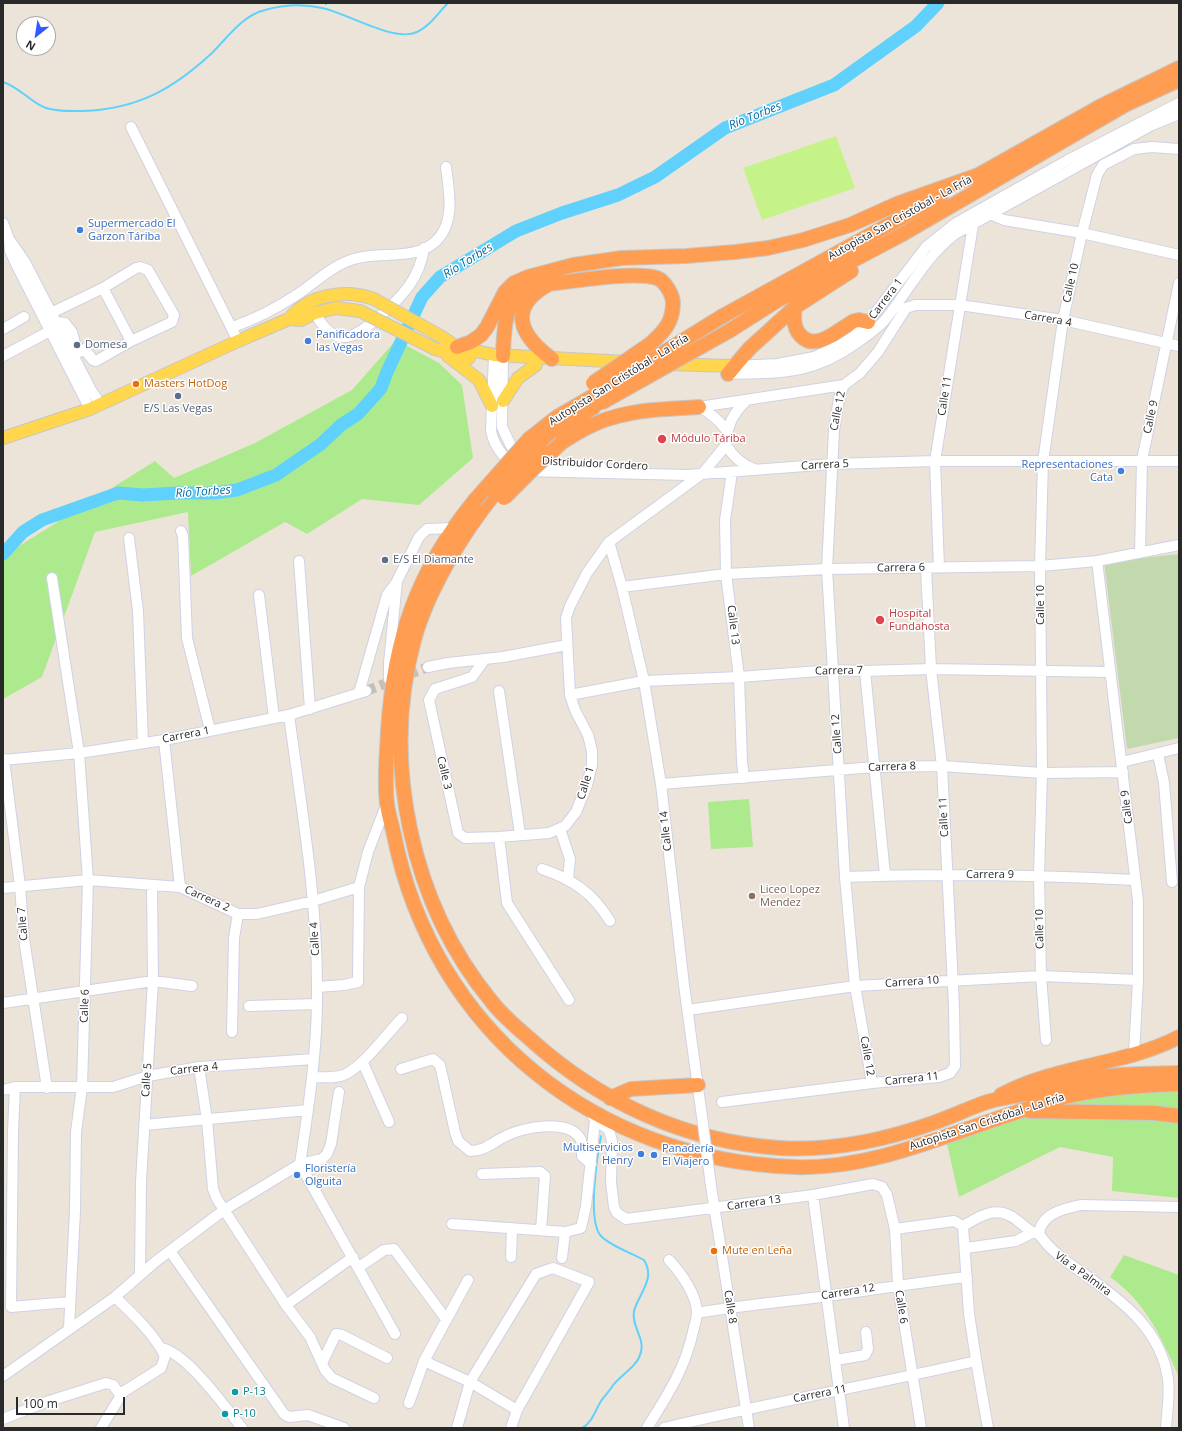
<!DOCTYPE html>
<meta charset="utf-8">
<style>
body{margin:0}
#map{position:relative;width:1182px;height:1431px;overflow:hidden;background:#ede4d9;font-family:"Open Sans",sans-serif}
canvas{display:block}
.frame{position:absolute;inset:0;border:4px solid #292929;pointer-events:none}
.north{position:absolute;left:16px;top:16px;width:40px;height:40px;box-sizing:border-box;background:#fff;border:1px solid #a9a9a9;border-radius:50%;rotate:210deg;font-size:11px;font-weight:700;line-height:16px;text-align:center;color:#292929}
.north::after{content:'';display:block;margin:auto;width:14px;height:18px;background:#3458ff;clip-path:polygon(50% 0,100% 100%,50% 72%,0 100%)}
.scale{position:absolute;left:16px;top:1397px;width:109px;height:18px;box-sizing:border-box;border:2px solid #292929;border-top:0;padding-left:5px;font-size:12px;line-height:14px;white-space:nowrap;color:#292929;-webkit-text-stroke:3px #fff;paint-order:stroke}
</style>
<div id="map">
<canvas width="1182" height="1431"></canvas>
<div class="frame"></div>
<div class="north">N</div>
<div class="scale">100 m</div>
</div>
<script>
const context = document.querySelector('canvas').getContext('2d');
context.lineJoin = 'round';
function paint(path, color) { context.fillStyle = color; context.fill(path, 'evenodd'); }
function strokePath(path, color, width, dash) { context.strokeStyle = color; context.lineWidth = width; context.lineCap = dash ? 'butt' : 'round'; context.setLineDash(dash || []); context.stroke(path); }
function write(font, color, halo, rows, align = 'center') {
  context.font = font + ' "Open Sans",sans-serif'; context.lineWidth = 3; context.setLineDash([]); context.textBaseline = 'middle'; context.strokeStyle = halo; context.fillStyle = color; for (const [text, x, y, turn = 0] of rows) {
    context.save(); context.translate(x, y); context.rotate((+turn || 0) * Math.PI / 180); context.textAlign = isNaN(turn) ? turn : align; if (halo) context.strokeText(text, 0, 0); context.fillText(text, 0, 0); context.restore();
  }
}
const green = new Path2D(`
 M396,340L439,363L462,385L473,458L419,505L362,499L307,534L285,522L191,576L188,512L95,532L42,677L3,699V556L155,461L174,478L255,443L352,390Z
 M749,799L753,847L711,849L708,802Z
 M1179,1088V1198L1112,1191L1113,1157L1060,1147L959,1197L947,1144L1010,1120L1084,1097Z
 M1124,1255L1179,1275V1377C1162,1339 1146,1302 1110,1277Z`);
const cemetery = new Path2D(`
 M1179,554V738L1127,749L1104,562Z`);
const pitch = new Path2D(`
 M836,136L855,188L762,220L743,168Z`);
const stream = new Path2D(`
 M325,3L326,4
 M3,82C21,88 31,103 46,108C58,112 71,111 83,111C137,109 172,90 212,53C227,38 243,15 265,10C283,5 304,4 322,8C347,13 395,43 417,32C430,26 438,13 448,3
 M582,1428C592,1423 595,1411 601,1401C605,1396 610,1390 614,1384C622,1374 638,1366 641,1352C645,1338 631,1326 634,1311C639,1293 656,1279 644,1260C632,1253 610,1246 601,1236C587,1221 597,1156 601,1136`);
const river = new Path2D(`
 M3,554L23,532L42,520L118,493L143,495L178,493H214L237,490L276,475L321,444L341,425L358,414L376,394L381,388L387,372L422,297L440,277L516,231L562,213L618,195L655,177L725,128L834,85L916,26L938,3`);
const minorTunnel = new Path2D(`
 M366,691L428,667`);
const minor = new Path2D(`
 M131,127L238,341
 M992,215L1004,220L1082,233L1179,255
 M3,223L9,239L10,251L17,266L90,409
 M9,239L25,262L91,390L101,405
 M103,288L131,341
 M51,313L103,288L136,268L140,267L148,270L174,315L172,322L131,341L96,361L93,360L84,349L74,355
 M315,313C335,350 354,339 380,316C402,297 420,278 424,248
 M56,322L65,323L72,332L75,343L71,350
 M233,327C255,319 275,309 295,296C314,284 332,265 354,259C379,251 414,261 435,242C456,223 449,191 446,167
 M3,329L24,317
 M494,355L491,431C495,450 508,463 525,471L687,475L832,464L935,461H1179
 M3,356L50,331
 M503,356L502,427L511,446L525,457L540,463L601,467
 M734,366L778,364L814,357L840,345L854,336L868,322L926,247L956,223L1068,160L1179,103
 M728,374C780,373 813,375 858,342C866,336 877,329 884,321C909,291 923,259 955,234L1152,125L1179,114
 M844,385L839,398L834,430L827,569L845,877L855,986L872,1083
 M699,407L844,385L860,373L878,352L906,308L915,305H960L1063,320L1179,346
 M699,407C711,413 719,420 727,431
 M726,445C727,426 732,414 747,400
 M726,445C733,457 741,464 754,469
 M732,472L725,520L726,574L739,677L742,762L744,778
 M181,531L183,536L187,638L210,730
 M129,538L138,611L143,743
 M609,542L622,587L644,681L661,784L684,985L703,1124
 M1140,553L1142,460L1179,283
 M299,561L310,709
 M1097,561L1138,901V980L1134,1054
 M939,568L935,461L973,225
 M52,578L79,753L88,880L82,1087L76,1132L75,1211L69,1328
 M622,587L726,574L827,569L1040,566L1097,561L1179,545
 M259,595L274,718
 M485,659L472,677L435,689L429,700L458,833L465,838L499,837L549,833L565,826L576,812L587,785L592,765V751L588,735L575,710L570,695L566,618L570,606L587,573L609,542L703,473L726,445
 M428,667L448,663L503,657L567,645
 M865,671L885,875
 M389,679V663L397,581L419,537L427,529L452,528
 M499,691L520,834
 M359,693L387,595L396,583
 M570,695L644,681L739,677L833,670L865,671L931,669L1109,672
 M289,715C301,805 317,895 317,986C318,1046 309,1105 300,1164
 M164,740L180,887
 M1158,754L1164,783L1172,882
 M4,759L20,886L24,939L47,1088
 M3,760L79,753L164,740L289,715L366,691
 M1122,762L1179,748
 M661,784L875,767L942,766L1042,773L1123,772
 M560,829L570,859L568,879
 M499,837L507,903L569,1000
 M542,869C572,879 593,893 610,921
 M845,877C942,873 1039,875 1135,880
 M3,888L88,880L180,887L238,914H257L313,901L359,887
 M317,987L344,985L358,982L359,887L368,852L387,803
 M3,1003L153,981L192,986
 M249,1006L316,1004
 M688,1010L855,986L1041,976L1138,980
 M232,1032L234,938L238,914
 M1046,1040L1041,976L1039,875L1042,773L1040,566L1043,462L1063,320L1082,233L1097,175L1103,165L1134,149L1152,147L1179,149
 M363,1063L389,1122
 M199,1067L207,1120L213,1189L217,1199L286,1305L310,1337L325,1370L332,1378L374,1398
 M401,1069L433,1059L440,1065L455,1132L458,1141L470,1151C485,1151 493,1142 506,1136C523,1127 570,1118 581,1140C582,1144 582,1151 582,1156L591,1164
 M312,1077C323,1077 336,1079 346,1074C364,1065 387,1034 402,1018
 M15,1087L13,1132L11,1307L69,1302
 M3,1090L15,1087H113L148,1076L199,1067L314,1059
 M722,1102L872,1083L939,1077L950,1073L955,1066L954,1007L942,766L931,669L926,568
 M588,1108L595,1120L609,1130L612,1141L611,1182L614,1207L617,1213L626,1219L813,1195L873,1184L882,1187L887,1195L895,1229L898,1284L921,1428
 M144,1125L308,1110
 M300,1164L395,1334
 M482,1174L540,1172L545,1176L541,1230
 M711,1186L749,1428
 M813,1195L844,1428
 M452,1224L565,1232L581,1228L586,1206L595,1120
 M963,1226L969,1314L978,1372L988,1428
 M963,1226C982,1215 998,1204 1018,1221C1026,1227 1030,1233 1039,1234
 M895,1229L954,1221L963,1226
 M966,1248L1016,1241L1032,1233
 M170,1251L284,1414L289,1417L308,1415L344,1428
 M511,1257L512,1228
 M562,1258L565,1232
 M359,1267L384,1250L394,1249L446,1319
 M140,1274L141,1182L153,981L152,885
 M286,1305L353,1257
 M697,1313C740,1305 784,1302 827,1296C874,1290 920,1282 967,1277
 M161,1348C187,1353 225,1407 242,1428
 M836,1360L865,1355L868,1349L866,1332
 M424,1361L470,1382L517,1410
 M322,1363L336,1334L342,1335L387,1358
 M3,1376L115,1297L155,1262L224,1210L300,1164L322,1159L327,1154L331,1144L339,1092
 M409,1403L424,1361L468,1280
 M3,1419L46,1402L106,1383L113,1385L121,1396
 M101,1428L123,1392L161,1368L165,1356C155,1335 132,1313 115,1297
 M457,1428L470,1382L536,1274L553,1268L589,1282L517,1410L511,1428
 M647,1428C668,1394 684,1371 693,1332C694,1326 697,1319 697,1313C697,1295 681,1273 669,1260
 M664,1428C768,1403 872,1385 976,1361
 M1166,1428C1167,1412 1170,1394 1168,1379C1161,1331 1125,1303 1087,1276C1069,1263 1052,1253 1039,1234C1041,1213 1064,1209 1081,1205L1179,1207`);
const major = new Path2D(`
 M289,319C309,294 345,289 374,299
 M442,337L457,347L494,355L627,362
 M435,349L469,358
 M448,356L479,380L492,406
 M667,364L734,366
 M503,401L518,378L536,365
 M3,438L90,409L238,341L289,319L301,320L315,313L336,308L360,311`);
const highway = new Path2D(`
 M973,178L1101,106L1179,68
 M795,307C793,318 793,328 801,336C817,352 839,329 854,321L859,320L868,322
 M721,317L941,196
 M729,331L778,300L901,235L1125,105L1179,80
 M457,347L471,342L481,335L487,327L505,292L514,283L528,277L573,265L622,258L686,256L735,252L768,248L803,240L850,225L899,203L981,174
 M503,356C504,329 503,291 538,286
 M552,359C519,335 507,307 549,284C576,281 632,271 657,278C665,281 673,295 673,303C673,322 664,332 650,344
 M728,374L749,349L795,307L851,271
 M529,439L557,417L595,395
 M561,443C576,433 593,423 611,418C639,409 670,409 699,407
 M540,447L555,433L594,407
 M495,493C462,534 428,590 414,640C381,762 411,904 492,1002C502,1015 516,1027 529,1038C598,1101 685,1142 780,1148C830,1151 885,1140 933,1123C951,1117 969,1108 987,1102C1004,1097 1021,1095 1038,1092C1057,1088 1076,1081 1095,1078C1123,1073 1151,1074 1179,1073
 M475,500C417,571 394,639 388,730C387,754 384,780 387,803C388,814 392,825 394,835C433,1031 596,1160 794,1167C871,1170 945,1135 1017,1112C1028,1109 1038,1104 1048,1101C1091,1089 1134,1085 1179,1084
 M1001,1095C1056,1065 1123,1066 1179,1037
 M610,1098L631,1089L698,1085
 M1029,1111L1155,1113L1179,1116`);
const minorBridge = new Path2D(`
 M703,1124L711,1186`);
const majorBridge = new Path2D(`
 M374,299L442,337
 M360,311L435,349`);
const highwayBridge = new Path2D(`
 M593,383L650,344
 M595,395L721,317
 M601,403L729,331
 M495,493L540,447
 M504,498L536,466L561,443
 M475,500L529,439`);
const markers = [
 [80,230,4,"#3f7fe0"],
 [308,341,4,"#3f7fe0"],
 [77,345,4,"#5c6f8a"],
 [136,384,4,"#e8710a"],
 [178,396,4,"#5c6f8a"],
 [662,439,5,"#e0444e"],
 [1121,471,4,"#3f7fe0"],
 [385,560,4,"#5c6f8a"],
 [880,620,5,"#e0444e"],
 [752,896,4,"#8d6e63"],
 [641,1154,4,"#3f7fe0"],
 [654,1155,4,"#3f7fe0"],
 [297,1175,4,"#3f7fe0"],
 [714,1251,4,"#e8710a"],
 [235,1392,4,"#0f9aa8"],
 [225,1414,4,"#0f9aa8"]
];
const streetNames = [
 ["Autopista San Cristóbal - La Fría",900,218,-29],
 ["Calle 10",1071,283,-78],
 ["Carrera 1",886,299,-53],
 ["Carrera 4",1048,319,10],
 ["Autopista San Cristóbal - La Fría",619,380,-32],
 ["Calle 11",945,396,-81],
 ["Calle 12",838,411,-79],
 ["Calle 9",1151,417,-78],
 ["Distribuidor Cordero",595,464,3],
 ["Carrera 5",825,465,-3],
 ["Carrera 6",901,568,-1],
 ["Calle 10",1041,605,-90],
 ["Calle 13",733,625,83],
 ["Carrera 7",839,671,-1],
 ["Calle 12",837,734,-94],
 ["Carrera 1",186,735,-11],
 ["Carrera 8",892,767,-2],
 ["Calle 3",444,773,77],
 ["Calle 1",586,783,-73],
 ["Calle 9",1127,807,-97],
 ["Calle 11",944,817,-93],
 ["Calle 14",666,831,-96],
 ["Carrera 9",990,875],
 ["Carrera 2",207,899,24],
 ["Calle 7",23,924,-95],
 ["Calle 10",1040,929,-91],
 ["Calle 4",315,939,-93],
 ["Carrera 10",912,982,-4],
 ["Calle 6",85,1006,-88],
 ["Calle 12",867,1056,80],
 ["Carrera 4",194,1069,-6],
 ["Carrera 11",912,1079,-6],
 ["Calle 5",147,1080,-86],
 ["Autopista San Cristóbal - La Fría",987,1122,-18],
 ["Carrera 13",754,1203,-8],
 ["Vía a Palmira",1083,1274,36],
 ["Carrera 12",848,1292,-9],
 ["Calle 8",730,1307,81],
 ["Calle 6",901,1307,81],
 ["Carrera 11",820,1394,-11]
];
const shopNames = [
 ["Supermercado El",88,224],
 ["Garzon Táriba",88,237],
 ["Panificadora",316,335],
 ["las Vegas",316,348],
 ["Representaciones",1113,465,"right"],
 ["Cata",1113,478,"right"],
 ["Multiservicios",633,1148,"right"],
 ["Henry",633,1161,"right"],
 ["Panadería",662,1149],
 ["El Viajero",662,1162],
 ["Floristería",305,1169],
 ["Olguita",305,1182]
];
const serviceNames = [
 ["Domesa",85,345],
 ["E/S Las Vegas",178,409,"center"],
 ["E/S El Diamante",393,560]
];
const foodNames = [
 ["Masters HotDog",144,384],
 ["Mute en Leña",722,1251]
];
const healthNames = [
 ["Módulo Táriba",671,439],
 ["Hospital",889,614],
 ["Fundahosta",889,627]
];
const educationNames = [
 ["Liceo Lopez",760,890],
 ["Mendez",760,903]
];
const cultureNames = [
 ["P-13",243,1392],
 ["P-10",233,1414]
];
const waterNames = [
 ["Río Torbes",755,116,-22],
 ["Río Torbes",468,261,-32],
 ["Río Torbes",203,492,-4]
];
paint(green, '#adea8e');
paint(cemetery, '#c2d9ae');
paint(pitch, '#c5f389');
strokePath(stream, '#5fd1fc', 2);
strokePath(river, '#5fd1fc', 13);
strokePath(minorTunnel, '#c6bfb6', 10, [10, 5]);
strokePath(minor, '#ced2e4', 12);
strokePath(major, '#c7c7c7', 14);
strokePath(highway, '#c7c7c7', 16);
strokePath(minor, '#fff', 10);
strokePath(major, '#ffd64c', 12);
strokePath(highway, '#ff9e52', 14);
strokePath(minorBridge, '#ced2e4', 12, []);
strokePath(majorBridge, '#c7c7c7', 14, []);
strokePath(highwayBridge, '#c7c7c7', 16, []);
strokePath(minorBridge, '#fff', 10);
strokePath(majorBridge, '#ffd64c', 12);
strokePath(highwayBridge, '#ff9e52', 14);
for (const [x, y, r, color] of markers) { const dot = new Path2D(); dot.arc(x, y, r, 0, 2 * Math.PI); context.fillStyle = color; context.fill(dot); strokePath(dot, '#fff', 1.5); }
write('11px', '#292929', '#fff', streetNames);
write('11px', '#366cbe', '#fff', shopNames, 'left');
write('11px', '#4e5e75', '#fff', serviceNames, 'left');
write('11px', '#c56008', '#fff', foodNames, 'left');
write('11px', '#be3a42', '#fff', healthNames, 'left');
write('11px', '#785e54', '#fff', educationNames, 'left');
write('11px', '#0d838f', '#fff', cultureNames, 'left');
write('italic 12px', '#006ba6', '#fff', waterNames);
</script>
